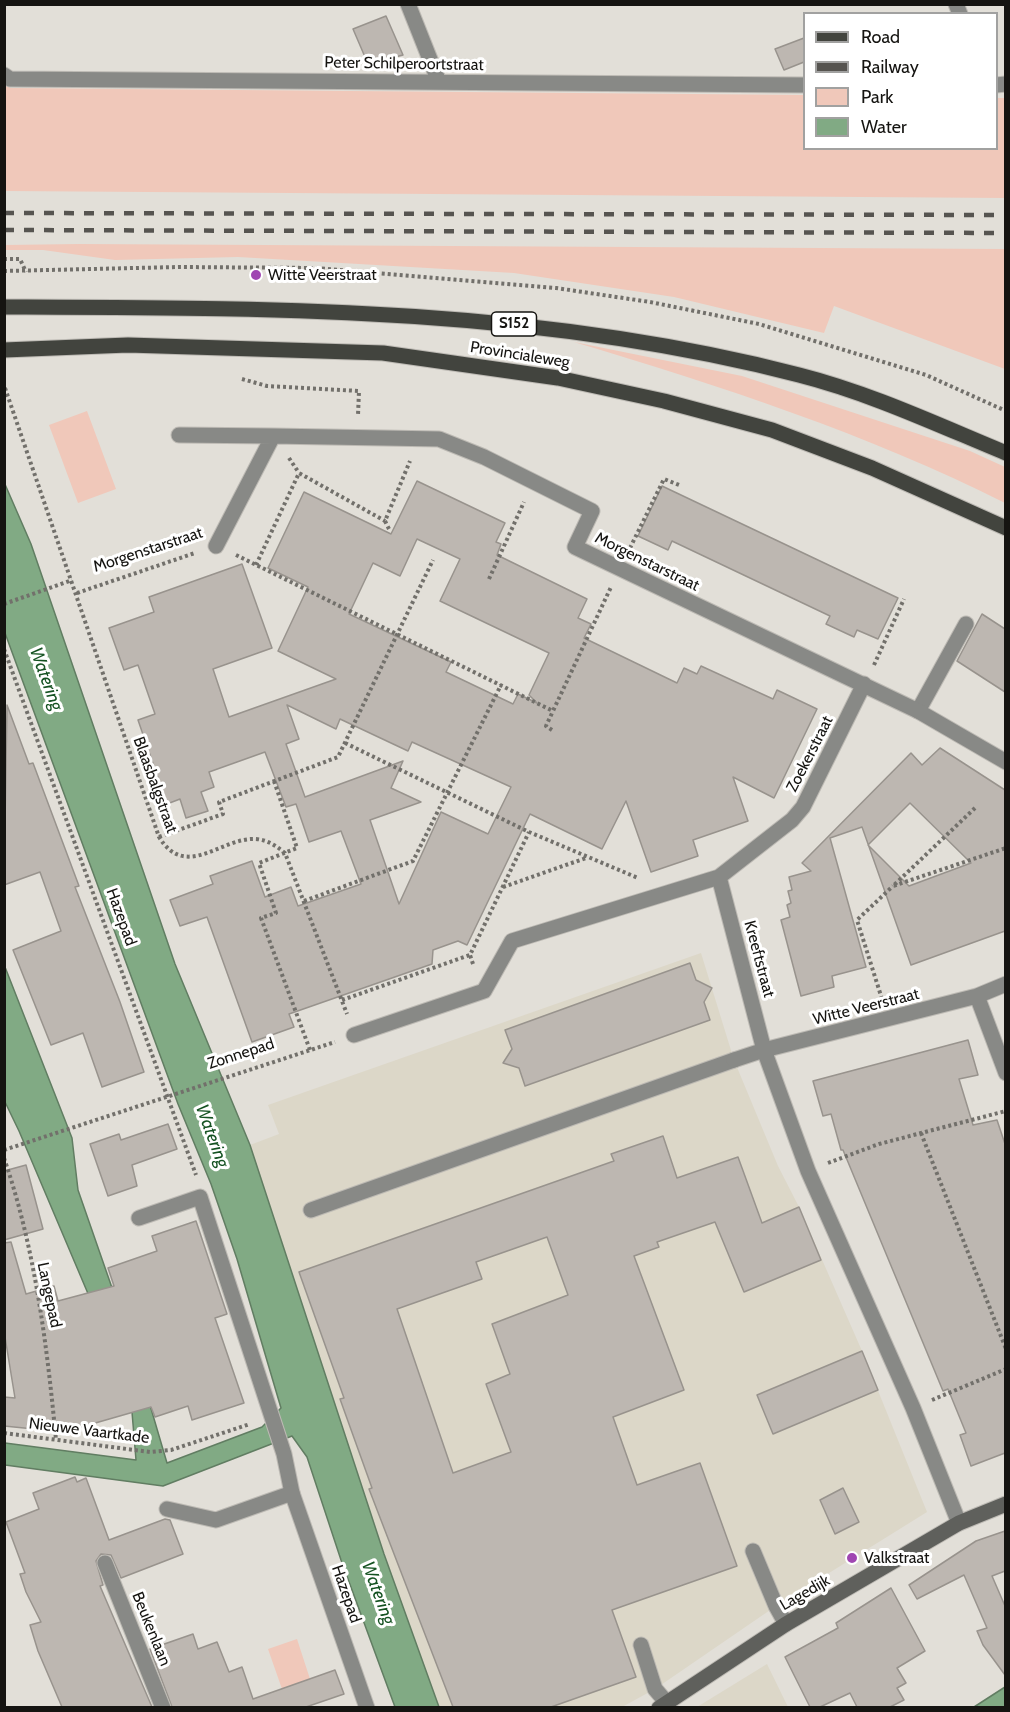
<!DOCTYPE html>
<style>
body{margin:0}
#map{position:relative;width:1010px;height:1712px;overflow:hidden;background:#e2dfd8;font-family:Cabin,sans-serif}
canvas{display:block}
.frame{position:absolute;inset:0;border:6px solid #151411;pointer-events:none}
.legend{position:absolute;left:803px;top:12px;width:195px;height:138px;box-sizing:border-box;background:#fff;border:2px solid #a1a1a0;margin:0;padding:8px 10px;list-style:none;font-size:18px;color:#151411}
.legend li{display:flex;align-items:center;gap:12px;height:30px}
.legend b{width:30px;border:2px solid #a1a1a0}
</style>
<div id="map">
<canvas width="1010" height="1712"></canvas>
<div class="frame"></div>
<ul class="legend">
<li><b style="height:8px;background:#42443e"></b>Road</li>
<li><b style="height:8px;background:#565450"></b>Railway</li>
<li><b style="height:16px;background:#f0c8ba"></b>Park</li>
<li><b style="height:16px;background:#81aa84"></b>Water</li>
</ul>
</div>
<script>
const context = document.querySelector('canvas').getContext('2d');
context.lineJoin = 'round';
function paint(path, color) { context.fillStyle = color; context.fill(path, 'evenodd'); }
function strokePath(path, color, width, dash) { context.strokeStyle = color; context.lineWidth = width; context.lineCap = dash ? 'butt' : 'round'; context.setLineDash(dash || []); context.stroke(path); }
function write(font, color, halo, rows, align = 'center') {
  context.font = font + ' Cabin,sans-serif'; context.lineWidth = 6; context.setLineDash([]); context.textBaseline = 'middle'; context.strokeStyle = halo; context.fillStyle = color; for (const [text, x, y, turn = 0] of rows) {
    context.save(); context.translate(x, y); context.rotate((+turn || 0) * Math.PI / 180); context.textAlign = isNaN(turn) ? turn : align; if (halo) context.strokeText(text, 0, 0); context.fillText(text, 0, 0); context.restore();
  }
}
const built = new Path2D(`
 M701,953L734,1060L778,1166L799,1207L862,1351L927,1512L776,1606L655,1689L622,1707H439L384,1554L250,1145L279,1134L268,1105Z
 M767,1664L788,1707H697Z`);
const green = new Path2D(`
 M4,85L11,88L804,95V148H996L997,98H1005V198L5,191Z
 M79,244L1005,249V369L834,306L824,333L674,297L514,273L238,257L115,260L43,250H5V245Z
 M574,342L742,376L970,451L1005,467V503C868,434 721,386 574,342Z
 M87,411L116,489L78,503L49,425Z
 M297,1639L310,1679L282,1689L268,1649Z`);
const water = new Path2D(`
 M4,482L31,544L175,964L250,1145L384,1554L439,1707H395L341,1560L307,1457L292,1436L163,1486L5,1465V1443L136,1460L132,1412L120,1369L19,1131L5,1102V967L72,1138L78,1190L135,1354L167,1463L262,1427L281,1408L237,1259L211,1184L178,1104L5,633Z
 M1005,1687V1707H974Z`);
const building = new Path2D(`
 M386,16L403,55L368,64L353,29Z
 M804,38V62L784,70L775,49Z
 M417,481L505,523L496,542L501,544L497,555L587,599L578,618L591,624L584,638L677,683L684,668L697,674L701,666L773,699L777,690L817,709L774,798L733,777L748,821L693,840L698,856L651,872L626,801L602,849L530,814L467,945L458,941L433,950L432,964L289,1014L294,1027L252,1042L207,917L180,926L170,900L213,884L210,876L252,861L265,897L291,887L298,906L361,884L341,831L309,842L296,804L286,807L265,752L209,772L214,787L201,792L208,811L186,818L180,799L167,804L138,720L155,714L138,665L124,670L109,628L154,612L149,597L242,564L272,648L213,669L229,717L336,679L278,651L308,587L268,568L304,492L391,534ZM417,539L460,559L440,601L549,653L529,695L537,703L518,694L513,704L446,672L451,662L349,614L373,563L400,576ZM287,705L336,729L340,719L408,751L412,742L511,787L488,834L441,812L399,904L370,820L421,802L391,788L403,761L305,797L286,744L299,739Z
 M662,486L898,598L878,639L857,630L854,637L826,624L830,616L672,541L668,550L638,536Z
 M982,614L1005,629V692L957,661Z
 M7,705L29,764L33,763L79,886L75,887L120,1002L144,1072L102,1087L83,1033L51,1045L13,950L61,931L40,872L4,885Z
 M940,748L1005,790V931L911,965L862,827L830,838L866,967L832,976L834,987L801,996L781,920L790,917L787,905L791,903L788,891L792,890L789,877L811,871L802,863L911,753L922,765ZM910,803L971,863L909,886L868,845Z
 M690,963L696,980L712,988L704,1002L710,1020L525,1086L519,1068L503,1063L512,1049L505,1030Z
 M968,1040L978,1075L959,1079L973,1125L997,1120L1005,1144V1453L971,1466L960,1435L966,1433L948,1389L943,1391L843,1150H841L831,1114L823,1116L813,1081Z
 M168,1124L177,1149L132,1165L137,1186L108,1196L90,1144L119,1134L121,1140Z
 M663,1136L677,1178L738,1157L762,1223L799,1207L821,1260L744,1292L715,1222L657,1242L659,1247L634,1256L684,1390L613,1417L637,1485L700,1463L737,1566L612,1610L636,1677L551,1707H453L369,1489L372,1488L340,1399L344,1398L299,1272L614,1161L611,1154ZM547,1237L568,1295L492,1324L510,1374L486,1384L511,1452L453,1473L397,1309L482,1279L476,1262Z
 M26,1165L43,1229L4,1240V1171Z
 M196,1221L227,1314L215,1318L244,1403L192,1420L188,1406L155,1417L151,1407L64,1432L4,1426V1397L15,1398L5,1337L4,1243L11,1242L26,1294L54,1286L58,1301L114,1286L108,1268L157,1251L152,1236Z
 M862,1351L878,1390L773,1434L757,1395Z
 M75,1477L77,1482L86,1478L109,1540L165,1519L170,1520L183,1554L121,1578L111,1555L101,1554L96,1561L103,1585L100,1586L152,1707H62L38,1651L30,1625L41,1622L26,1592L20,1574L25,1573L6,1522L39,1509L33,1493Z
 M843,1488L859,1522L835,1534L820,1500Z
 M1005,1531V1571L992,1576L1005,1606V1675L983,1645L977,1631L987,1628L964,1575L917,1599L909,1585L976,1541Z
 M891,1588L925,1651L897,1668L906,1683L897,1688L904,1700L890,1707H857L850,1693L820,1707H810L785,1657L838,1628L836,1623Z
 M193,1634L198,1649L217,1642L229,1672L242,1667L253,1699L335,1670L344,1694L306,1707H172L150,1649Z`);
const path = new Path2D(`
 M4,259H20L26,272
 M4,271L179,267L317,268L556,288L650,302L759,324L926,375L1006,411
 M242,379L267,386L359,391L358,415
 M5,388L159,837C186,881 221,837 256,839C268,840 276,846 285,853L347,1014
 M289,458L299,473
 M389,529L385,521L410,461
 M630,548L664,479L679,485
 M236,555L553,711L611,587
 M256,565L299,473L385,521
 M489,579L524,502
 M77,593L195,553
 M4,604L72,580
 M4,649L196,1175
 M874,665L904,599
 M552,730L546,726L553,711
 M345,743L529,832L638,878
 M274,781L297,848L259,863L276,913L261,918L310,1050
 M975,808L893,886L1006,848
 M159,837L223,814L219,802L338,757L433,560
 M503,887L586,858
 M304,901L413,861L501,685
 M473,964L470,955L529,832
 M882,999L857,920L893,886
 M342,1000L470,955
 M921,1133L1006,1349
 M4,1150L335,1042
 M4,1158C35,1248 47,1345 56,1440
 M828,1163L879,1144L1006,1111
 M932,1400L1006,1369
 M4,1433L150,1452L171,1450L250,1424`);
const lane = new Path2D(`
 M918,711L966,624
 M311,1210L734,1060
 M139,1218L200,1197L284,1454L292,1493
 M753,1551L776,1606L786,1624
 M641,1645L655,1689L667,1703`);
const street = new Path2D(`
 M408,4L439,82
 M956,4L960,14
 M4,75L10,79L804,85
 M996,85L1006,84
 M179,435L273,436
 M216,546L273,436L439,439L484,457L592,511L575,547L918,711L1006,762
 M719,877L764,1050L808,1171L913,1408L959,1523
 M977,996L1006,1073
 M354,1035L484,991L512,941L719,877L792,820L803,807L864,684
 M734,1060L764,1050L977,996L1006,984
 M167,1509L216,1520L292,1493L367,1708
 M105,1563L163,1708`);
const secondary = new Path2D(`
 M659,1708L786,1624L959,1523L1006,1504`);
const primary = new Path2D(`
 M4,307C274,308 536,307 799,375C870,393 938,425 1006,453
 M4,350L128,345L383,353L558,378L664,401L772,430L872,468L1006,528`);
const rail = new Path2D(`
 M4,213L1006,215
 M4,230L1006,233`);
const markers = [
 [256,275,6,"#a046b2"],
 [852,1558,6,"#a046b2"]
];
const shields = [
 [514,324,45]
];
const shieldNames = [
 ["S152",514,324]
];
const streetNames = [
 ["Peter Schilperoortstraat",404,64,1],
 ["Provincialeweg",520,355,9],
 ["Morgenstarstraat",148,550,-18],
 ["Morgenstarstraat",647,562,26],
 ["Zoekerstraat",810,754,-63],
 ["Blaasbalgstraat",155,785,70],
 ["Hazepad",121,917,70],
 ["Kreeftstraat",759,959,75],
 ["Witte Veerstraat",866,1007,-14],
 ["Zonnepad",241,1054,-18],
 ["Langepad",49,1295,78],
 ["Nieuwe Vaartkade",89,1431,7],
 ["Lagedijk",805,1593,-30],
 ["Hazepad",346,1594,71],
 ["Beukenlaan",151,1629,68]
];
const poiNames = [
 ["Witte Veerstraat",268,275],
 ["Valkstraat",864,1558]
];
const waterNames = [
 ["Watering",46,679,70],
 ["Watering",212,1136,70],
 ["Watering",378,1593,70]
];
paint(built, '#dcd7c8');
paint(green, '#f0c8ba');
paint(water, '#81aa84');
strokePath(water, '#617d62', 1.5);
paint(building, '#bdb7b1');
strokePath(building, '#98938d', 1.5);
strokePath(lane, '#bdbab4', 17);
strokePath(street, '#bdbab4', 17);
strokePath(secondary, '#bdbab4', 17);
strokePath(primary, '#bdbab4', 17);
strokePath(path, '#72706b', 4, [3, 3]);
strokePath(lane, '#888986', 15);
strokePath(street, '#888986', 15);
strokePath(secondary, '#5f605c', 15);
strokePath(primary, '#42443e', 15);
strokePath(rail, '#565450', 4.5, [10, 10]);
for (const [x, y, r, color] of markers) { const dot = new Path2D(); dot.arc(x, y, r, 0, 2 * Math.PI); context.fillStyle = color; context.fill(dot); strokePath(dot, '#fff', 2); }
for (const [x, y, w] of shields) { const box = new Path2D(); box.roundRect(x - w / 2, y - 12, w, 24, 4.5); context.fillStyle = '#fff'; context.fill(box); strokePath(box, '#151411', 1.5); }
write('bold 15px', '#151411', null, shieldNames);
write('16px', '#151411', '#fff', streetNames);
write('16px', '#151411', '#fff', poiNames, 'left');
write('italic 18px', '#145221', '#fff', waterNames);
</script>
